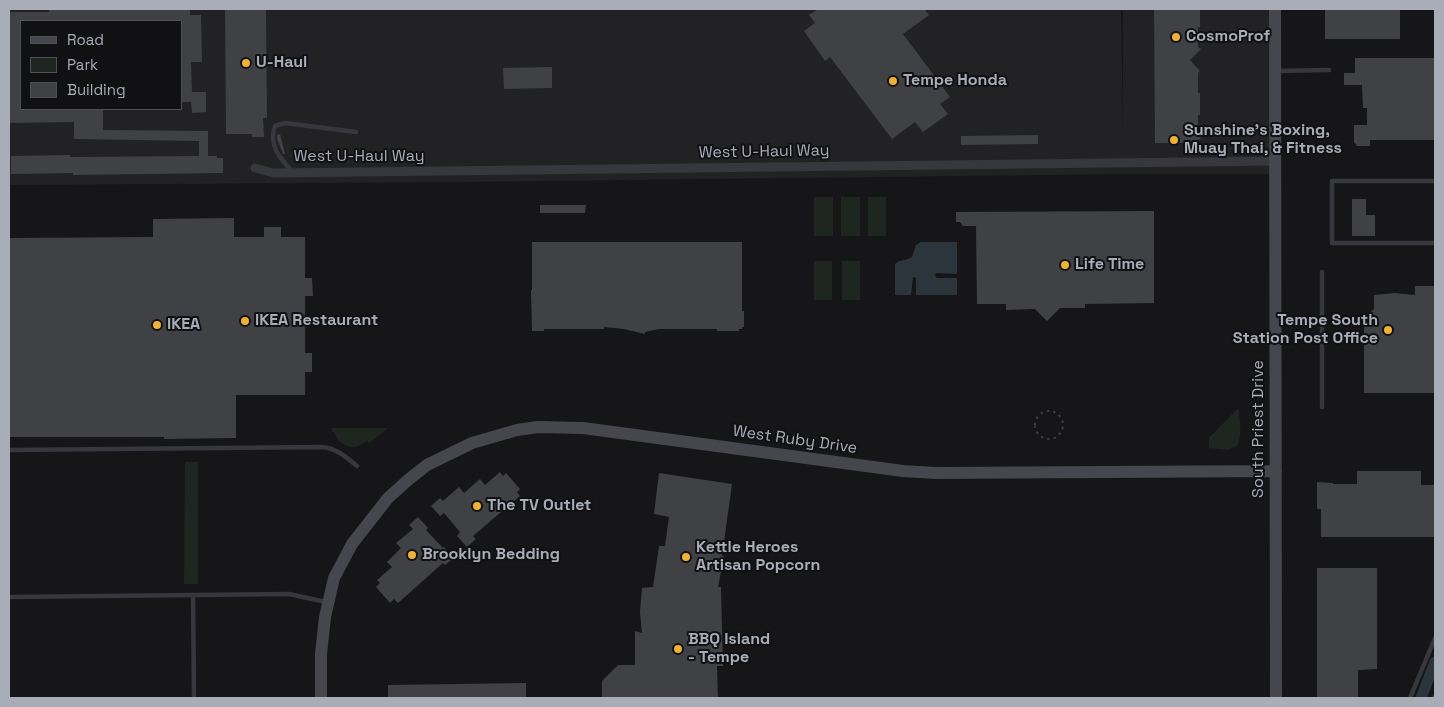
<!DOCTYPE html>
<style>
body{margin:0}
#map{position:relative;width:1444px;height:707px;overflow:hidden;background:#161618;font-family:"Space Grotesk",sans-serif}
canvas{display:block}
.frame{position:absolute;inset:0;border:10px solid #a8adb8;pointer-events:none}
.legend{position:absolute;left:20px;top:20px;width:162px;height:90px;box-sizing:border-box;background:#111113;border:1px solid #4d4f55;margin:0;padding:6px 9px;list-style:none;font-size:15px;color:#a8adb8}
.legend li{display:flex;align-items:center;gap:10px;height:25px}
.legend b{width:25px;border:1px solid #4d4f55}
</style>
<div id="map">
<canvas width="1444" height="707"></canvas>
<div class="frame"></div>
<ul class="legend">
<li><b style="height:6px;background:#45474d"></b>Road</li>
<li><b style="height:14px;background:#1e261f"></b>Park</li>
<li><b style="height:14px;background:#404145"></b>Building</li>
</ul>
</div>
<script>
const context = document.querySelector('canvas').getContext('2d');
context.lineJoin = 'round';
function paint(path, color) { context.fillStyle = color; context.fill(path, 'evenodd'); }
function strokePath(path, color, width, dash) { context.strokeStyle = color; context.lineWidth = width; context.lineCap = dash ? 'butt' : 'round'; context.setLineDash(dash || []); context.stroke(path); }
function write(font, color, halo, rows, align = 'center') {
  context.font = font + ' "Space Grotesk",sans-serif'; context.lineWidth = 4; context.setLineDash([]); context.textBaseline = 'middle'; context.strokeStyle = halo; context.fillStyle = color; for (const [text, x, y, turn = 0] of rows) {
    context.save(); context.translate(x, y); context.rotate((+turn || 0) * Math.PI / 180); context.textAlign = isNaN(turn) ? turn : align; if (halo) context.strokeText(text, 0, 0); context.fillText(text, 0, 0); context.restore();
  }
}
const built = new Path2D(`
 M9,9H1121L1123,135V9H1275V174H1124L460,182L9,185ZM21,21H181V109H21Z`);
const green = new Path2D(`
 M814,197H833V236H814Z
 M841,197H860V236H841Z
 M868,197H886V236H868Z
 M814,261H832V300H814Z
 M842,261H860V300H842Z
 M1236,410H1239V412C1240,423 1242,436 1237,446L1227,450L1210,448L1209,447V438Z
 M332,428H388L369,443L367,441C354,450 350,449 338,440L334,432H332Z
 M185,462H198V584H184Z`);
const water = new Path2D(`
 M921,242H957V274L936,273L935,276L937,278H957V295H916V278L913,277L911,295H895V264C900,259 906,261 912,257L916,245Z`);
const canal = new Path2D(`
 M1421,698L1435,662`);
const building = new Path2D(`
 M49,9H190V15H201L202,62H191L192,92H206V112L192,113L191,102H181V21H21V109H62V110L103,109V130L208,131V156H217V158H223V173L73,175V173L11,174V156L70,155V157L199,156V141L74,139V122L9,123V12H49Z
 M225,9H266L267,118H263L264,137H252V134H226Z
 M818,9H924L929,15L903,34L950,97L940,104L948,114L923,132L915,122L892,139L830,57L825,61L804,31L815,23L809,15Z
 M1154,9H1200V27H1198V47L1201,49L1190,60L1200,71L1198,73V93H1200V115H1198V135L1201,138L1193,145L1191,143H1155Z
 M1325,9H1400V39H1325Z
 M1355,58H1435V140H1370V146H1357L1354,142V125H1367V108H1363L1362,85H1344V73H1355Z
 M552,67V88L504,89L503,68Z
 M280,134L285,154H283L277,139V135Z
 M1038,135V144L961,145V136Z
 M1352,199H1366V215H1375V236H1352Z
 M540,205H586L585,213H540Z
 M1154,211V303L1085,304V308H1060L1047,321L1035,309L1006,310V304H977L976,226H963L960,222H956V212Z
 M234,218V237H264V227H281V237H305V278H312L313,296H305V353H312V372H305V395H236V438L164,439V437H9V238L153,237V219Z
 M532,242H742V311H744V327H742V329H739V331H717V329H659L645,332V334L624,329L604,327V329H544V331H532L531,290H532Z
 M1415,286H1435V393H1364V323L1361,320L1374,309V295L1395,293L1415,295Z
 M1357,471H1421V485H1435V537H1321V509H1317V482L1333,483V484H1357Z
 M500,472L503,476L506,473L520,489L517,492L520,496L473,536L476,539L467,547L457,536L460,532L444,513L440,516L431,506L440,498L443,501L459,487L464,493L480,479L485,485Z
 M659,473L732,484L722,556H724L718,587H721L723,666H717L718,698H602V681L618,665H635V631L642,633L640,612L642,588L653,587L659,546H665L669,517L654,514Z
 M418,517L428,528L426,530L443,548L444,547L454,558L445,565L443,563L398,603L394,599L390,603L376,587L380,583L377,580L392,567L387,562L401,548L396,543L413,529L409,525Z
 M1317,568H1377V669L1358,670V698H1317Z
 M526,683V698H388V685Z`);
const path = new Path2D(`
 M1035 425a14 14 0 1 1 28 0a14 14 0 1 1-28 0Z
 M1433,698L1435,692`);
const lane = new Path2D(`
 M1276,71L1329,70
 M293,172C280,159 268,145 275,126L285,123L356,132
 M1435,181H1332V243H1435
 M1322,272V407
 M9,450L322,447C336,448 346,457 357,466
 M193,595L194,698
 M9,597L289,594L326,602
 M1410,698L1435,638`);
const street = new Path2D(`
 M255,168L274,173L358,172L1275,161`);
const secondary = new Path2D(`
 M1275,9L1276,698
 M321,698V654L325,617L334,578L352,544L388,498L408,480L427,465L472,443L517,430L538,427L583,428L903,471L936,473L1276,471`);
const markers = [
 [1176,37,5,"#f2b134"],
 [246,63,5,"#f2b134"],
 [893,81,5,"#f2b134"],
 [1174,140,5,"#f2b134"],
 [1065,265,5,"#f2b134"],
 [245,321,5,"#f2b134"],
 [157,325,5,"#f2b134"],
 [1388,330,5,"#f2b134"],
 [477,506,5,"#f2b134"],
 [412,555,5,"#f2b134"],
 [686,557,5,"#f2b134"],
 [678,649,5,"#f2b134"]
];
const poiNames = [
 ["CosmoProf",1186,37],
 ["U-Haul",256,63],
 ["Tempe Honda",903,81],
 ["Sunshine's Boxing,",1184,131],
 ["Muay Thai, & Fitness",1184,149],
 ["Life Time",1075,265],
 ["IKEA Restaurant",255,321],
 ["Tempe South",1378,321,"right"],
 ["Station Post Office",1378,339,"right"],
 ["IKEA",167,325],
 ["The TV Outlet",487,506],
 ["Kettle Heroes",696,548],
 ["Artisan Popcorn",696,566],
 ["Brooklyn Bedding",422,555],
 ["BBQ Island",688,640],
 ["- Tempe",688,658]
];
const streetNames = [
 ["West U-Haul Way",764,152,-1],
 ["West U-Haul Way",359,157],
 ["South Priest Drive",1259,429,-90],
 ["West Ruby Drive",795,440,8]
];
paint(built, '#222225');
paint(green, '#1e261f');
paint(water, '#2c353c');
strokePath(canal, '#2c353c', 11);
paint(building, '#404145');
strokePath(path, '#3d3f44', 2, [2.5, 4]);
strokePath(lane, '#37383d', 4.5);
strokePath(street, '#37383d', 9);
strokePath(secondary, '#45474d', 12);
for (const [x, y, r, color] of markers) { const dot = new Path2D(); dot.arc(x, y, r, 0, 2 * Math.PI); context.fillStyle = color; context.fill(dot); strokePath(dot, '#111113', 2); }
write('bold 16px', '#a8adb8', '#111113', poiNames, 'left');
write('16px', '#a8adb8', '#111113', streetNames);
</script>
